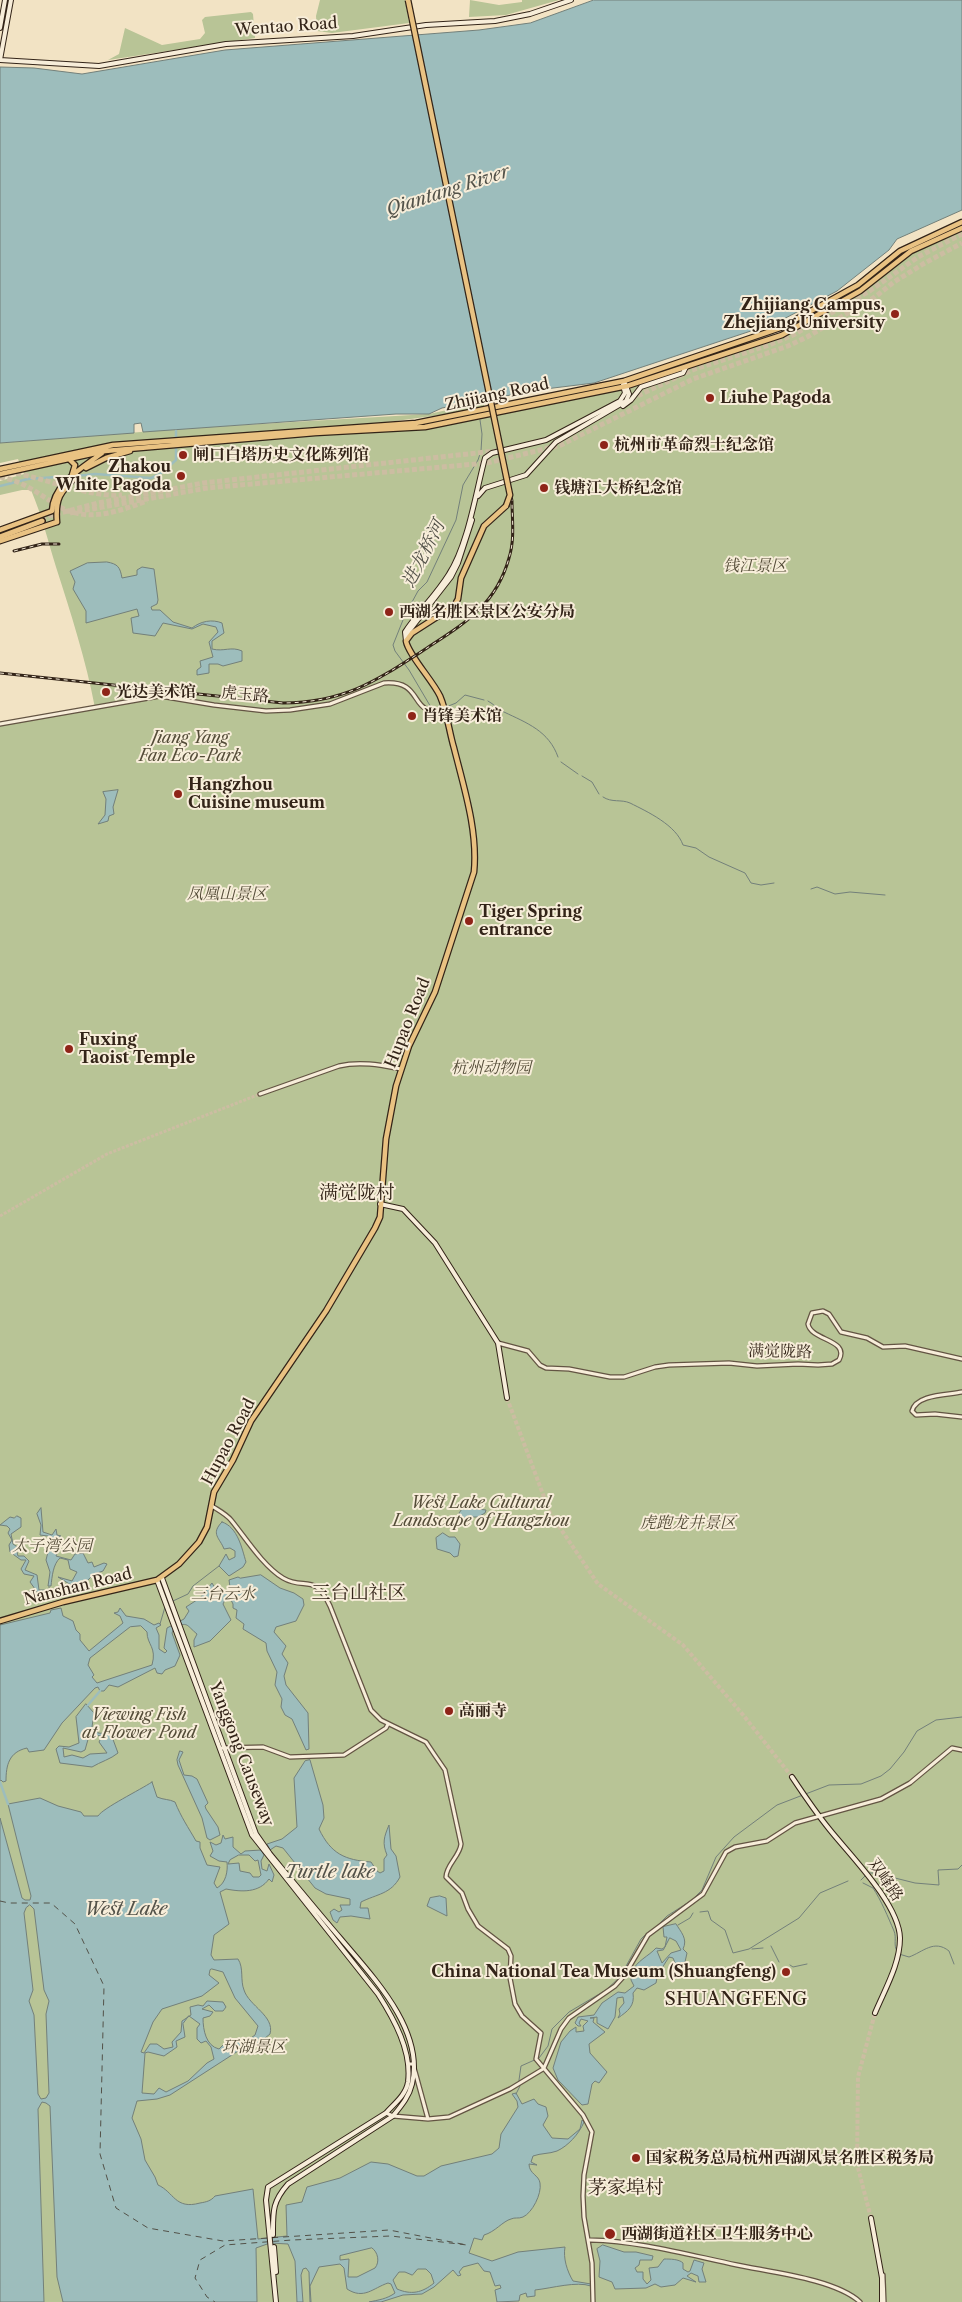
<!DOCTYPE html>
<meta charset="utf-8">
<style>
body{margin:0}
canvas{display:block;background:#f2e3c4}
</style>
<canvas width="962" height="2302"></canvas>
<script>
const context = document.querySelector('canvas').getContext('2d');
context.lineJoin = 'round';
function paint(path, color) { context.fillStyle = color; context.fill(path, 'evenodd'); }
function strokePath(path, color, width, dash) { context.strokeStyle = color; context.lineWidth = width; context.lineCap = dash ? 'butt' : 'round'; context.setLineDash(dash || []); context.stroke(path); }
function write(font, color, halo, rows, align = 'center') {
  context.font = font + ' "Libre Caslon Text","Noto Serif SC",serif'; context.lineWidth = 4; context.setLineDash([]); context.textBaseline = 'middle'; context.strokeStyle = halo; context.fillStyle = color; for (const [text, x, y, turn = 0] of rows) {
    context.save(); context.translate(x, y); context.rotate((+turn || 0) * Math.PI / 180); context.textAlign = isNaN(turn) ? turn : align; if (halo) context.strokeText(text, 0, 0); context.fillText(text, 0, 0); context.restore();
  }
}
const green = new Path2D(`
 M320,0H405L409,23L332,33L317,31L316,16Z
 M470,0L499,5L522,2V0H559L506,15L469,17Z
 M251,12L253,14L255,38L108,60L119,54L125,28L162,45L200,39L205,33L202,20L205,17Z
 M962,229V2302H0V723L95,708C86,660 71,614 56,567C48,541 42,516 31,490H22L0,495V481L24,474L18,459L0,463V443L192,428L429,414L483,402L485,409L388,422L426,420L478,413L675,375L683,372L686,367L782,335L860,291L911,251Z`);
const water = new Path2D(`
 M594,0H962V210L897,239L889,250L837,291L778,322L594,383L537,390L442,408L429,414H396L143,432L141,423L134,424V433L0,443V67L34,68L82,74L225,50L479,30L530,23Z
 M107,562C118,564 120,567 122,578L137,575V570L142,567L154,569L158,600L157,604L151,607L152,610H160L173,622L192,628C201,621 212,619 222,623L224,633L212,641V649C224,652 231,646 242,651V661L223,666L218,664H209V673L197,675V670L201,667L200,661L213,657L209,642L218,632L216,627L203,624L192,629L163,623L155,636L133,633L131,618L139,616L137,609L86,623V611L73,589L75,582L70,571L87,563Z
 M118,790L113,807L114,814L109,816L108,821L98,824L105,815L106,799L103,792Z
 M469,1504L477,1509L486,1510L485,1513L478,1517H470L464,1525L459,1524L457,1520L461,1516L459,1513L465,1505Z
 M41,1508L43,1532L52,1535L56,1529L57,1535L61,1536L54,1540L53,1550L58,1551L56,1556L71,1560L75,1554L83,1553L88,1563L92,1562L94,1567L104,1563L107,1564L103,1571L94,1574L87,1581L77,1585H71L58,1577L72,1581L77,1572L70,1569L68,1560L60,1558C53,1564 52,1577 51,1586H48L50,1572L46,1560L51,1540L48,1536L40,1535L41,1525L37,1514Z
 M17,1516L21,1518V1527L11,1534L13,1544L19,1548L17,1552L18,1556H24L29,1561L25,1570L37,1575L39,1590H45V1593L42,1594L35,1591L28,1592L35,1589L30,1582L34,1576L24,1574L21,1569L26,1560H21L10,1552L9,1545L12,1540L8,1533L10,1529L7,1526L0,1525L10,1517L14,1518Z
 M222,1522C238,1527 242,1549 246,1562L243,1567L229,1576L219,1566L226,1554L229,1560L235,1557V1551L230,1548L224,1549C220,1538 210,1534 222,1522Z
 M443,1533L449,1537H455L460,1544L458,1556L454,1557L450,1553L437,1549L436,1538Z
 M261,1575L280,1588L294,1593L303,1599L304,1605L296,1621L276,1627L274,1632L286,1646L282,1654L288,1663L284,1676L286,1685L308,1713L309,1749L306,1750L292,1719L285,1715L281,1707L282,1699L275,1685L277,1672L267,1651L266,1643L243,1629L244,1624L236,1618L237,1610L233,1608V1604L230,1598L225,1600L223,1604L231,1620L210,1641L194,1647V1640L197,1634C186,1625 188,1621 174,1628L172,1633L180,1655L175,1666L165,1670L162,1674L157,1673L155,1668L118,1687L109,1685L104,1691H100L98,1687L95,1688L62,1723L44,1750L29,1752L27,1748C9,1752 6,1765 6,1781L3,1782L1,1780L0,1782V1625L50,1613L51,1610L61,1608L63,1616L73,1621L76,1630L80,1634V1640L89,1651L123,1623L120,1616L114,1613L118,1612L120,1608L126,1616L144,1619L154,1625L159,1623L161,1625L156,1628L159,1635V1649L165,1653L167,1651L164,1648L167,1628L184,1619L189,1611L186,1607L200,1598L212,1583L219,1595L226,1593L230,1587L229,1580L238,1577L240,1578ZM141,1626L147,1632C147,1645 157,1647 152,1665L97,1683L92,1677L94,1675L88,1665L90,1658L130,1627Z
 M86,1704L94,1713L92,1727L97,1730L98,1733L111,1734L118,1753C111,1759 100,1762 92,1767L60,1763L56,1749L59,1746L69,1747L79,1743L76,1717ZM92,1735L102,1736L99,1742L107,1753L90,1754L83,1758L72,1755L64,1757L63,1748L81,1752L85,1750L89,1736Z
 M180,1751L183,1752L179,1760L184,1775L192,1776L197,1779L208,1803L205,1806L206,1809L218,1827L220,1835L210,1840L207,1838L202,1818L178,1765L177,1760Z
 M310,1760L323,1805L324,1818L319,1829C331,1854 345,1860 371,1862L377,1871L380,1873L384,1871V1859L387,1855C382,1843 384,1837 389,1825L391,1849L396,1856L400,1877C391,1894 377,1894 361,1902L360,1908H368L370,1919L351,1916L340,1917L337,1923L333,1920L330,1912L334,1909L339,1912L342,1910L340,1905H350V1899L326,1894L315,1888L283,1848L276,1846L270,1850L267,1844L282,1839L297,1827L294,1778L305,1761Z
 M152,1782L157,1797C164,1800 169,1799 175,1802C181,1817 188,1827 196,1841L200,1842V1848L207,1865L220,1867L214,1883L217,1888C226,1883 228,1871 227,1862L219,1861L210,1856L213,1851L210,1842L216,1845L221,1843L223,1835L225,1839L233,1837V1847L241,1854L245,1851L261,1850L264,1855L261,1861L262,1869L267,1871L269,1864L274,1875L272,1882L269,1879C259,1893 242,1892 226,1889L220,1892L229,1924L214,1935L211,1955L214,1960L238,1959C244,1968 240,1980 244,1990C249,2006 275,2016 270,2034L254,2047L249,2044L170,2095L157,2099L137,2101L132,2118L141,2139L145,2160L155,2177L158,2185C174,2192 175,2210 200,2203C206,2202 211,2201 215,2196L253,2189L258,2239L287,2236L286,2205L302,2202L307,2187L340,2178L371,2162L388,2164L417,2176H424L441,2166L492,2154L499,2148L501,2134L518,2107L517,2101L512,2094L516,2093L522,2104L534,2099L538,2104L546,2107L548,2116L543,2125L552,2138L568,2139L580,2129L582,2120L584,2122C579,2134 568,2146 557,2151C549,2154 541,2153 533,2156L531,2162L537,2165L529,2164C529,2174 539,2175 540,2183C542,2194 532,2213 523,2217C518,2219 515,2217 511,2219C503,2221 495,2232 484,2235L482,2240L474,2238L469,2253L492,2261L518,2252L565,2247C563,2258 567,2271 573,2281L591,2284V2286C576,2281 553,2288 535,2290V2296L527,2297L526,2293L520,2295L519,2301L497,2302L495,2290L501,2288L500,2285L495,2286L490,2272L484,2271L478,2263L463,2267L459,2272L461,2275L458,2276L453,2270L434,2287L422,2294L403,2295L381,2302H369C378,2300 387,2299 395,2293L391,2284L388,2283C373,2288 364,2300 347,2289L344,2268L340,2264L319,2267L310,2286L311,2302H310L309,2272L306,2268L303,2269L301,2275L303,2302H297L295,2261L288,2244L270,2243L256,2248L257,2302H63L57,2277L50,2106L46,2103L42,2102L38,2109L44,2302H0V1818L22,1898L25,1900H30L31,1896L8,1804L40,1798L58,1806L81,1812L84,1816H98C103,1808 140,1790 152,1782ZM239,1855H249L255,1861L258,1860L261,1875L259,1877H253L250,1873L240,1871L239,1863L228,1864L230,1860ZM30,1905L34,1909L44,1990L49,2001L46,2014L49,2093L46,2098L41,2099L38,2094L34,2015L29,2001L33,1990L24,1913L26,1908ZM212,1969L223,1972L235,1998L258,2026L255,2035L248,2040L236,2039L224,2044L219,2049C206,2046 203,2030 203,2018L210,2016L213,2012L202,2009L209,2005L215,2011H223L226,2007L223,2002L207,2001L203,2006L198,2005L190,2007L191,2015L182,2021L181,2032L172,2042L173,2047L164,2049L157,2044H150L144,2053L141,2052L153,2022L162,2009L202,1996L219,1983L209,1975L210,1970ZM189,2016L200,2024L197,2028V2039L201,2043L206,2041L211,2047L214,2059L207,2063L188,2081L166,2092L159,2088L154,2094L142,2093L145,2053L148,2052L164,2056L177,2047L176,2041L185,2037L183,2024ZM372,2248C378,2252 380,2262 375,2268L357,2277H348L349,2259L340,2260V2256ZM418,2269H426L431,2274L434,2283C422,2293 411,2295 397,2289L393,2280L399,2272H405L412,2275Z
 M440,1896L446,1898L447,1916L427,1906L430,1898Z
 M676,1924C681,1932 688,1939 683,1949L687,1953L685,1962L676,1965L673,1958L669,1957L662,1968L663,1976L657,1978L656,1983L644,1990L637,1988L633,1993C635,2006 628,2011 618,2018L620,2014L619,2009L624,2003L623,1997L617,1998L615,2017L608,2029L597,2023V2017L590,2018H594L593,2022L605,2032L589,2044L590,2053L607,2072L599,2083L595,2081L592,2084L588,2104L582,2105L558,2080L553,2068L561,2042L570,2031L576,2027V2032L584,2031L583,2026L588,2021L581,2019L579,2023L581,2026H578L575,2023L578,2017L594,2015L602,2003L618,1992L625,1993L634,1986L631,1980C631,1978 631,1975 632,1972C636,1961 649,1956 656,1948L662,1949L665,1947L667,1937H664L663,1927ZM670,1938L676,1941L681,1950L671,1953L662,1963L657,1951L663,1950Z
 M603,2245L624,2252H636L653,2256L652,2260H640L639,2265L635,2268L637,2272H643V2279L647,2284L651,2280L649,2268L658,2267L664,2259C670,2259 679,2259 683,2263V2269L688,2272L690,2271L694,2260L704,2263L702,2269L706,2282H699L698,2276L691,2273L687,2276L696,2282L683,2278L675,2285L661,2287L655,2284L646,2288L615,2289L612,2282L599,2277L600,2261L597,2249Z`);
const stream = new Path2D(`
 M488,701C494,704 498,710 504,712C527,723 549,731 558,757
 M446,707L456,703L465,695L484,700
 M432,709L409,670L395,651L393,645L405,615L418,591L427,582L456,520L463,485L478,460L481,451L482,434L480,420
 M561,762L578,774
 M582,776L592,782L599,794
 M603,797C612,803 621,799 630,803C648,812 676,825 683,845L696,848L709,857L745,873L751,883L761,885L774,883
 M811,889L817,887L835,894L850,892L885,895
 M49,1587L50,1593
 M173,1601L188,1594L193,1586L219,1566
 M160,1624L165,1607
 M868,1873H875L915,1883L939,1885L938,1870L958,1869L962,1865
 M861,1880L865,1876
 M863,1883L873,1888C881,1900 888,1917 894,1931C897,1938 893,1945 897,1951
 M694,1898L702,1890L716,1857L734,1837L777,1805L829,1785L861,1784L881,1776L890,1769L904,1752L917,1731L936,1720L962,1717
 M700,1912L708,1911L711,1920L725,1930L733,1953L749,1949L799,1918L820,1893L848,1881
 M678,1925L690,1918L693,1913
 M655,1928L667,1916L689,1902
 M771,1946L779,1962
 M752,1949L763,1948
 M899,1954L909,1957C923,1952 934,1939 949,1951L954,1964
 M790,1965L793,1967L807,1964
 M516,2094L520,2086L519,2080L521,2066L539,2058L548,2046L552,2029L569,2012L606,1990L620,1977L641,1939L647,1933`);
const canal = new Path2D(`
 M76,476L95,474L151,478L160,474L176,460V431
 M0,486L28,479L70,476
 M88,1705L100,1691
 M0,1782L8,1804`);
const ferry = new Path2D(`
 M0,1901L9,1903H51L75,1924L104,1986L100,2154L116,2208L148,2228L223,2241L389,2230L467,2245L391,2236L292,2240L225,2245L200,2260L195,2278L207,2297L215,2302`);
const tertiaryTunnel = new Path2D(`
 M0,1216L107,1154L260,1094`);
const secondaryTunnel = new Path2D(`
 M507,1398L550,1513L598,1584L683,1645L744,1716L792,1777
 M871,2218L857,2164L858,2077L875,2013`);
const trunkTunnel = new Path2D(`
 M631,399L692,370L769,345L793,335L871,290L918,257L962,234
 M9,472C47,478 84,497 122,495
 M0,477C23,481 39,494 58,506C87,523 117,512 147,501
 M70,513L207,488L487,463L561,445L693,379L788,346L807,337L875,297L894,282L923,264L962,243
 M41,518L98,503L203,483L495,451`);
const tertiary = new Path2D(`
 M0,724L160,696L214,705L266,711L290,710L330,704L384,683C426,680 407,717 444,710
 M260,1094L339,1066C360,1061 380,1065 401,1069
 M498,1343L528,1351L540,1365L546,1368L569,1369L610,1377H624L655,1367L669,1365L729,1363L757,1366L798,1364L818,1365L832,1364L839,1360C850,1339 811,1341 808,1324L812,1313L823,1311L829,1314L841,1332L867,1338L883,1347L905,1346L962,1359
 M962,1392C948,1395 916,1394 912,1411L916,1415L935,1414L962,1417
 M212,1506C218,1510 226,1514 231,1520C245,1537 263,1566 283,1578C305,1591 314,1572 330,1606L371,1710L381,1720L426,1742L434,1754L445,1770L461,1844C460,1856 446,1865 446,1877L462,1893L468,1909L478,1926L508,1949L511,1956L510,1978L515,2004L522,2016L541,2033L536,2059L583,2115L592,2132L584,2175L583,2196L584,2217L592,2263L593,2302
 M222,1748L263,1747L290,1757L344,1755L386,1728L388,1724
 M408,2064H413L428,2119
 M544,2068L561,2029L569,2018L615,1986L624,1976L648,1935L703,1894L726,1852L735,1847L767,1841L795,1823L881,1799L910,1783L952,1748L962,1750
 M386,2113L393,2116L428,2119L449,2117L510,2089L543,2069
 M590,2240C639,2241 689,2255 737,2265C770,2272 835,2279 860,2302
 M883,2275L884,2302`);
const secondary = new Path2D(`
 M0,28L5,0
 M0,60L99,66L226,44L353,36L426,25L495,21L530,14L571,0
 M0,60L11,0
 M623,406L631,400L641,387L683,373L686,367
 M478,496L485,488L526,475L556,442L626,401L629,394L624,381
 M428,606L438,616
 M407,639L409,631L451,577L458,563L472,520
 M406,641L405,632C418,612 436,595 449,574C468,545 476,491 485,458L492,453L546,440L620,401L625,393L623,385
 M380,1204L403,1209L435,1243L498,1343L507,1398
 M162,1578L256,1834L270,1854C294,1883 317,1911 341,1939C372,1976 425,2030 412,2084C409,2097 401,2106 393,2116L288,2184C272,2202 273,2212 273,2235
 M157,1580L252,1835L378,1994C394,2019 412,2051 408,2082C406,2095 394,2104 386,2113L268,2187L266,2200L276,2302
 M792,1777C804,1795 816,1813 830,1830C850,1855 899,1904 900,1938C900,1964 885,1989 875,2013
 M871,2218L882,2278V2302
 M274,2247L276,2272`);
const primary = new Path2D(`
 M69,459L75,465L72,475
 M86,468L106,458L130,451
 M0,469L113,445L416,423L624,381L780,328L858,285L900,251L962,222
 M0,474L105,451L315,433L425,427L627,386L782,335L860,291L911,251L962,228
 M57,522C55,499 60,492 77,476
 M0,530L52,511C53,484 82,468 102,453
 M0,541L57,522
 M0,1621L63,1602L157,1580L179,1564L199,1542L207,1527L214,1492L233,1460L251,1421L326,1311L375,1228L380,1217L386,1139L396,1086L409,1046L435,992L474,872C478,831 464,788 454,748C449,731 447,712 440,696C433,681 408,654 406,641L412,633L454,606L458,599L461,578L484,526L506,506`);
const trunk = new Path2D(`
 M0,537L42,521`);
const rail = new Path2D(`
 M14,551L42,544H59
 M0,673L283,703C346,702 376,681 427,648C465,623 496,605 509,558C515,539 512,519 512,501L409,0`);
const primaryBridge = new Path2D(`
 M408,0L510,495L506,506`);
const markers = [
 [895,314,5,"#8f2418"],
 [710,398,5,"#8f2418"],
 [604,445,5,"#8f2418"],
 [183,455,5,"#8f2418"],
 [181,476,5,"#8f2418"],
 [544,488,5,"#8f2418"],
 [389,612,5,"#8f2418"],
 [106,692,5,"#8f2418"],
 [412,716,5,"#8f2418"],
 [178,794,5,"#8f2418"],
 [469,921,5,"#8f2418"],
 [69,1049,5,"#8f2418"],
 [449,1711,5,"#8f2418"],
 [786,1972,5,"#8f2418"],
 [636,2158,5,"#8f2418"],
 [610,2234,6,"#8f2418"]
];
const streetNames = [
 ["Wentao Road",286,27,-4],
 ["Zhijiang Road",497,395,-12],
 ["虎玉路",245,695,5],
 ["Hupao Road",408,1023,-68],
 ["满觉陇路",780,1352,1],
 ["Hupao Road",229,1442,-62],
 ["Nanshan Road",78,1587,-14],
 ["Yanggong Causeway",241,1754,69],
 ["双峰路",885,1880,55]
];
const poiNames = [
 ["Zhijiang Campus,",885,305,"right"],
 ["Zhejiang University",885,323,"right"],
 ["Liuhe Pagoda",720,398],
 ["杭州市革命烈士纪念馆",614,445],
 ["闸口白塔历史文化陈列馆",193,455],
 ["Zhakou",171,467,"right"],
 ["White Pagoda",171,485,"right"],
 ["钱塘江大桥纪念馆",554,488],
 ["西湖名胜区景区公安分局",399,612],
 ["光达美术馆",116,692],
 ["肖锋美术馆",422,716],
 ["Hangzhou",188,785],
 ["Cuisine museum",188,803],
 ["Tiger Spring",479,912],
 ["entrance",479,930],
 ["Fuxing",79,1040],
 ["Taoist Temple",79,1058],
 ["高丽寺",459,1711],
 ["China National Tea Museum (Shuangfeng)",776,1972,"right"],
 ["国家税务总局杭州西湖风景名胜区税务局",646,2158],
 ["西湖街道社区卫生服务中心",621,2234]
];
const parkNames = [
 ["钱江景区",755,566],
 ["Jiang Yang",190,738],
 ["Fan Eco-Park",190,756],
 ["凤凰山景区",227,894],
 ["杭州动物园",491,1068],
 ["West Lake Cultural",481,1503],
 ["Landscape of Hangzhou",481,1521],
 ["虎跑龙井景区",688,1523],
 ["太子湾公园",52,1546],
 ["三台云水",223,1594],
 ["Viewing Fish",139,1715],
 ["at Flower Pond",139,1733],
 ["环湖景区",254,2047]
];
const waterNames = [
 ["Qiantang River",448,191,-18],
 ["进龙桥河",424,554,-63],
 ["Turtle lake",330,1873],
 ["West Lake",126,1910]
];
const quarterNames = [
 ["满觉陇村",357,1194],
 ["三台山社区",359,1594],
 ["SHUANGFENG",736,2000],
 ["茅家埠村",626,2189]
];
paint(green, '#b8c496');
paint(water, '#9dbdbc');
strokePath(water, '#73807a', 1);
strokePath(stream, '#73807a', 1);
strokePath(canal, '#9dbdbc', 2.5);
strokePath(ferry, '#535249', 1, [6, 5]);
strokePath(tertiaryTunnel, '#ccbda2', 3, [3, 1.5]);
strokePath(secondaryTunnel, '#ccbda2', 4, [4, 2]);
strokePath(trunkTunnel, '#ccbda2', 5, [5, 2.5]);
strokePath(tertiary, '#635443', 5.5);
strokePath(secondary, '#332418', 6);
strokePath(primary, '#332418', 7);
strokePath(trunk, '#332418', 8);
strokePath(tertiary, '#f7edd9', 3);
strokePath(secondary, '#f7edd9', 4);
strokePath(primary, '#e9c282', 4.5);
strokePath(trunk, '#e9c282', 5);
strokePath(rail, '#332418', 3);
strokePath(rail, '#f7edd9', 1, [4]);
strokePath(primaryBridge, '#332418', 7, []);
strokePath(primaryBridge, '#e9c282', 4.5);
for (const [x, y, r, color] of markers) { const dot = new Path2D(); dot.arc(x, y, r, 0, 2 * Math.PI); context.fillStyle = color; context.fill(dot); strokePath(dot, '#f7edd9', 2); }
write('16px', '#332418', '#f7edd9', streetNames);
write('bold 16px', '#332418', '#f7edd9', poiNames, 'left');
write('italic 16px', '#544c38', '#f7edd9', parkNames);
write('italic 18px', '#535249', '#f7edd9', waterNames);
write('19px', '#332418', '#f7edd9', quarterNames);
</script>
